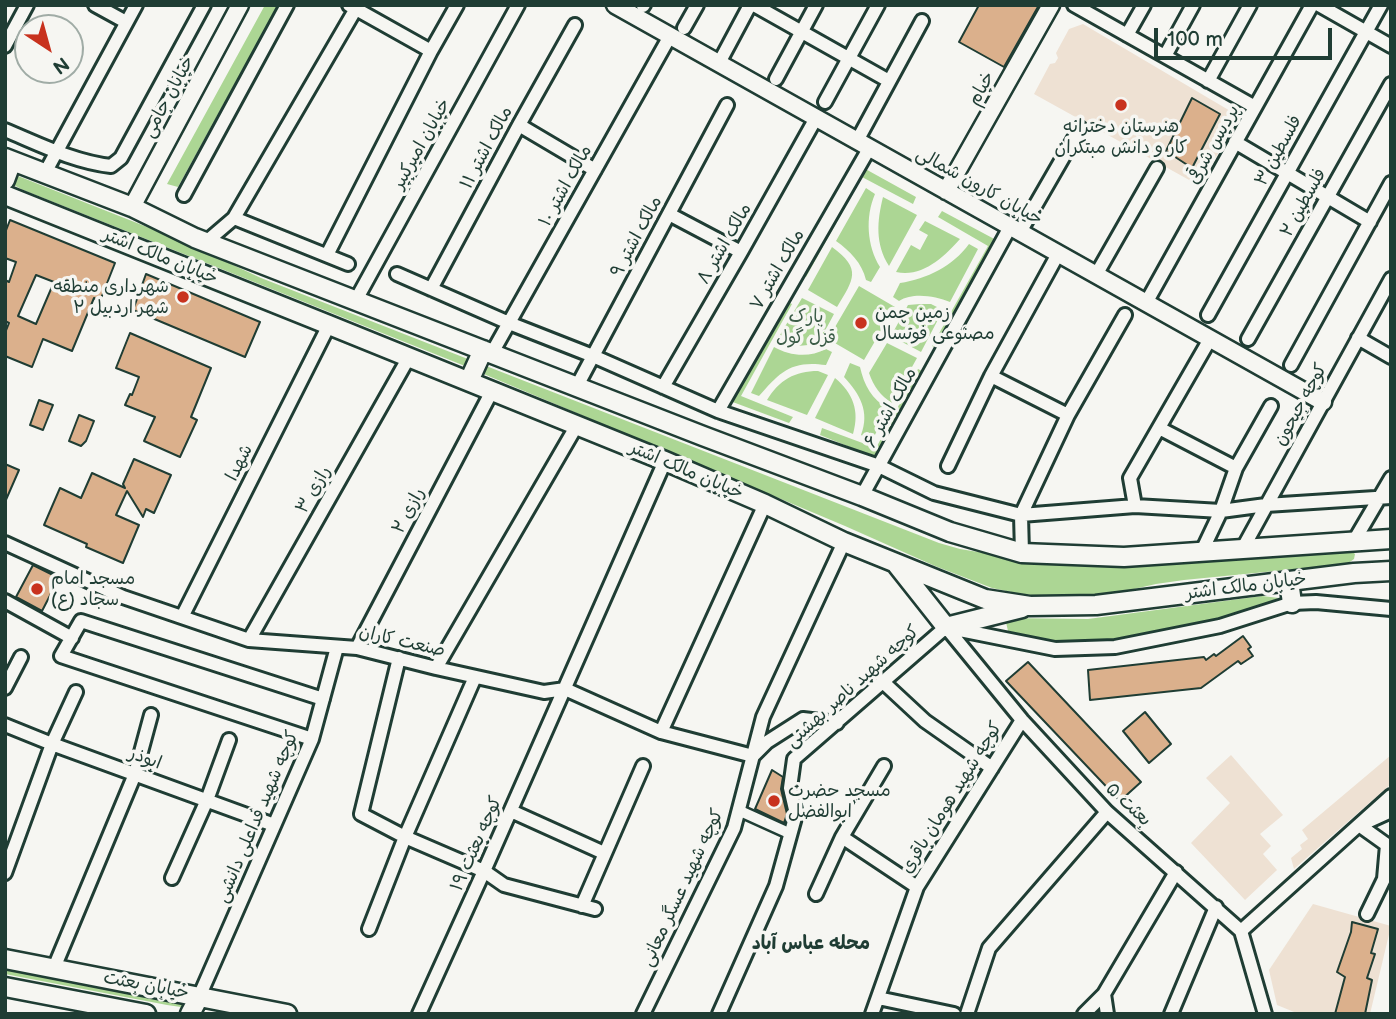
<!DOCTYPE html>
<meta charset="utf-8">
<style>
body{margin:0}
#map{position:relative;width:1396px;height:1019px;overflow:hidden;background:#f6f6f2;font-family:"Balsamiq Sans",sans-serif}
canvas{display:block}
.frame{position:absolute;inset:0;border:7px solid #1f3d34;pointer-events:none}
.north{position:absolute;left:14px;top:14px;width:70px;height:70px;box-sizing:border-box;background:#f6f6f2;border:2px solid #a0aca6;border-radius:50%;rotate:144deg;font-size:19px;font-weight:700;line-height:28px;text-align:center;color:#1f3d34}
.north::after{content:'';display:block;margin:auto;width:24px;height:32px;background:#c8321e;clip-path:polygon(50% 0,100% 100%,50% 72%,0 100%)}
.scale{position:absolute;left:1154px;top:28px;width:178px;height:32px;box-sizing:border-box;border:4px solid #1f3d34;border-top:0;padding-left:9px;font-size:21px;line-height:24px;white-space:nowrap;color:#1f3d34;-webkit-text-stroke:5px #f6f6f2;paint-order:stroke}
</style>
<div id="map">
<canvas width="1396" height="1019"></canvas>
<div class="frame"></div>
<div class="north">N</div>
<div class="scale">100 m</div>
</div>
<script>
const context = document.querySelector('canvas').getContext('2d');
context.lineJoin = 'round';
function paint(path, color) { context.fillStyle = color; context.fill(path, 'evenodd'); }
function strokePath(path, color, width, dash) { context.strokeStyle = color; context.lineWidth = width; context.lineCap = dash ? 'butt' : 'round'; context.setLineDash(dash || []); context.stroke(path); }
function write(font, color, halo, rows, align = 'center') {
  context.font = font + ' "Balsamiq Sans","Playpen Sans Arabic",sans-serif'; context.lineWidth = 7; context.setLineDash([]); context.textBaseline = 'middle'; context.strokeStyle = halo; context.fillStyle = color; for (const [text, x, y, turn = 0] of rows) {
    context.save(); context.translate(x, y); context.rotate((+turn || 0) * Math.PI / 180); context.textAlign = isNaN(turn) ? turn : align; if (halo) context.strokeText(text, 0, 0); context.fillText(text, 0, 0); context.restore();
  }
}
const built = new Path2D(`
 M1083,24L1232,112L1236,121L1200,186L1034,94L1050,64L1055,63L1058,58L1056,53L1069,29ZM1192,99L1220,114L1192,167L1166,151Z
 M1231,755L1283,815L1260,834L1271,846L1263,854L1277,870L1245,900L1191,843L1230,803L1206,778Z
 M1391,755V784L1294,869L1291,858L1302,849L1300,845L1308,839L1302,830Z
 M1313,904L1391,926L1370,1014H1365L1372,981L1367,978L1374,955L1345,977L1335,1014H1299L1277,1005L1269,970Z`);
const green = new Path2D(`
 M265,5H278L178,187L167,184Z
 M860,166L916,197L913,204L862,177L806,277L800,274Z
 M18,176L175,238L261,278L473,361L470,368L23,190L12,184L14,177Z
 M866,188L875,194C865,217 867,246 880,267L871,282L866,280C862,263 850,251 836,241Z
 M883,197L917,215L889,266C875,244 877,221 883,197Z
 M942,211L998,241L938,349L932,346L988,246L938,217Z
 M925,221L960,239C944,257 922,278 896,272L911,245L920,250L928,235L919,230Z
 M969,244L978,249L950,302C935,296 913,292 899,301L893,297L900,283C927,279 953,266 969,244Z
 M832,247C862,269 854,279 837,307L808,290Z
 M859,286L895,307L864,360L828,339Z
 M802,298L834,314L818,344L798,346L777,340Z
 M785,301L792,304L741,396L793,417L789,423L730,401Z
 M920,304H931L943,310L921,352L891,336L908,305Z
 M887,343L917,358L892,403C880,395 874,387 869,373Z
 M774,347C790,356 809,358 826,349L832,352L826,365C791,360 780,372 759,396L751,393Z
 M850,363L860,367C864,385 872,400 888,408L872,441L861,435C870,412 860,394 844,377Z
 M481,364L939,543L960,549L1008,557L1350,549L1355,554L1354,559L1347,564L1184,580L1156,584L1112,594L1058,598L1021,594L992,588L935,566L845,526L479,372Z
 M918,369L924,372L877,458L820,435L822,428L876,448Z
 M818,371L828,375L807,415L767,400C779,380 795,371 818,371Z
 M835,378C853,393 860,411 853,434L815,418Z
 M1262,596L1279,598L1212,624L1111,643L1058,644L1008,631L1005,618L1088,619Z
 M5,968L179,1001L183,1004L181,1007L167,1005L5,974Z`);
const building = new Path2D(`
 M979,5H1039L1004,67L959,42Z
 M1192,98L1220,114L1192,168L1166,151Z
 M10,220L115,263L100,301L94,298L72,351L43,339L32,367L5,356V333L9,323L5,321V280L9,282L16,262L5,258V233ZM36,275L54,282L36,324L18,316Z
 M146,274L260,322L245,357L133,310Z
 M130,333L211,368L191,417L197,420L180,457L144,441L155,417L125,405L130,394L132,395L139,377L116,368Z
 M39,400L53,405L43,430L30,425Z
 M79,415L94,421L86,441L81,446L69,441Z
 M134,459L171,475L154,513L146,509L143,517L127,491L116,515L139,525L123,563L86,547L87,544L44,525L60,488L81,498L92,473L125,488L123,484Z
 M5,464L19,470L5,502Z
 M33,565L59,578L42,611L16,597Z
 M1243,636L1251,647L1248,649L1253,656L1241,664L1238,661L1201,688L1090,700L1088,670L1204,657L1206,660L1214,654L1216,656Z
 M1028,662L1141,782L1120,801L1006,681Z
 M1145,712L1171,744L1149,763L1123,731Z
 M772,770L783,777L781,789L787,814L784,823L755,809Z
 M1352,922L1378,929L1371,953L1375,954L1367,978L1372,980L1365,1014H1335L1345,977L1337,972L1351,932Z`);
const pedestrian = new Path2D(`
 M738,810L791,834`);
const minor = new Path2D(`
 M95,5L126,22
 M349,5L431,51
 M754,5L889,81
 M1074,5L1255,107
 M1319,5L1391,46
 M643,6L644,5
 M684,28L697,5
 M1127,35L1144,5
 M5,46L27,5
 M1165,56L1193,5
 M719,63L750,5
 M776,79L816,5
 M1208,81L1250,5
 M825,102L878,5
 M519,125L595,170
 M5,130C39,144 74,162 111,166L121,158L204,5
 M857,141L922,21
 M1235,142L1370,222
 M45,173L136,5
 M184,195L287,5
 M669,214L741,252
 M234,218L348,264
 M1020,232L1080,128
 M206,242L234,218L358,5
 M327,255L431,51L457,5
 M397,274L509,323L593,356L718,411L879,466L934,493L1021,515L1135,506L1221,511L1266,505L1391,497
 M1096,275L1157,168
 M431,289L519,125L575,25
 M356,300L518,5
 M1146,303L1312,5
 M1208,315L1381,5
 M1358,338L1391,357
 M1248,339L1391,84
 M492,353L670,36
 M1291,365L1391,183
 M991,376L1068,415
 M577,386L727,105
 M663,387L741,252L816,118
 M718,411L870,147
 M1159,428L1236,468
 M948,466L991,376L1058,254
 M862,496L1010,227
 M1135,506L1130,478L1210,339
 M1354,541L1391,478
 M5,543L123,597L249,640L357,648L436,668L544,692L565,689L661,732L753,756L767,742L803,719L837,723
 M1243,548L1391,279
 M1202,551L1221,511L1236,468L1271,406
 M1022,553L1021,515L1068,415L1125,315
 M5,601L72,638
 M182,617L329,325
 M946,627L1022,720L1107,812L1241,931L1265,1014
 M950,628L1055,649L1115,647L1220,626L1292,603L1316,602L1391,609
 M249,640L409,357
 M357,648L492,391
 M399,658L361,814L405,837L484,871L504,885L595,909
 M436,668L577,425
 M883,682L925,721L992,768
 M5,688L21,657
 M5,725L52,744L274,825
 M661,732L765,504
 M312,739L61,656L81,621L323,699
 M511,811L604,853
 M1369,821L1391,811
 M1359,825L1387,845L1384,879L1367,914
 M842,837L917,887
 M5,873L52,744L76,692
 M172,878L207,800L229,740
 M816,894L842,837L884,766
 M582,906L643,766
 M369,929L405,837L475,677
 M1241,931L1391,796
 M54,968L135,774L151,715
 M1104,994L1107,1014
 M199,997L312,739L337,647
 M878,998L954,1014
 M419,1014L484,871L665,461
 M643,1014L734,828L763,717L844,542
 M719,1014L776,886L796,814L790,788L794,759L946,627
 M872,1014L917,887L1022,720
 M967,1014L989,948L1107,812
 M1084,1014L1104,994L1176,872
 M1171,1014L1216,907`);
const tertiary = new Path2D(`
 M615,5L1323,402
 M946,191L1051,5
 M132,207L240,5`);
const secondary = new Path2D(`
 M5,158L132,207L195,238L703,436L862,496L950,532L1022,553L1124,557L1391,539
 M5,180L12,161
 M5,195L329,325L665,461L765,504L844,542L985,599L1030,606L1096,605L1354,573L1391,571
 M469,381L483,350
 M897,565L946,627L1022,608
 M1289,581L1292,603
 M5,959L287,1014
 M5,987L146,1014
 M190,1014L199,997`);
const markers = [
 [1121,105,7,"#c8321e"],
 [183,297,7,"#c8321e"],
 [861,323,7,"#c8321e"],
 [37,589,7,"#c8321e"],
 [774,801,7,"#c8321e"]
];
const streetNames = [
 ["خیام",982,89,-61],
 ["خیابان جامی",169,97,-62],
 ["خیابان امیرکبیر",422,144,-61],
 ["پردیس شرقی",1214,145,-61],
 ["مالک اشتر ۱۱",487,148,-62],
 ["فلسطین ۳",1279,151,-61],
 ["مالک اشتر ۱۰",566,186,-61],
 ["خیابان کارون شمالی",979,187,29],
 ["فلسطین ۲",1304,203,-61],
 ["مالک اشتر ۹",637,237,-62],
 ["مالک اشتر ۸",725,244,-60],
 ["خیابان مالک اشتر",160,257,22],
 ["مالک اشتر ۷",778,270,-60],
 ["کوچه جیحون",1301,405,-61],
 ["مالک اشتر ۶",891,408,-61],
 ["شهدا",240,463,-63],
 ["خیابان مالک اشتر",686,471,23],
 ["رازی ۳",314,490,-60],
 ["رازی ۲",409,511,-62],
 ["خیابان مالک اشتر",1246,587,-7],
 ["صنعت کاران",402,642,13],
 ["کوچه شهید ناصر بهشتی",853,687,-42],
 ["ابوذر",145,759,20],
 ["کوچه شهید هومان باقری",952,798,-58],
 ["بعثت ۵",1128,805,43],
 ["کوچه شهید فداعلی دانشی",258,817,-67],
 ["کوچه بعثت ۱۹",477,844,-66],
 ["کوچه شهید عسگر معانی",683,888,-65],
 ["خیابان بعثت",146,986,11]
];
const poiNames = [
 ["هنرستان دخترانه",1121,127,"center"],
 ["کار و دانش مبتکران",1121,148,"center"],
 ["شهرداری منطقه",169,287,"right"],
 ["۲ شهر اردبیل",169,308,"right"],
 ["زمین چمن",875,313],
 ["مصنوعی فوتسال",875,334],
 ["مسجد امام",51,579],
 ["سجاد (ع)",51,600],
 ["مسجد حضرت",788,791],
 ["ابوالفضل",788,812]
];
const parkNames = [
 ["پارک",806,317],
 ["قزل گول",806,338]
];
const neighbourhoodNames = [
 ["محله عباس آباد",811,944]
];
paint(built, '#eee1d3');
paint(green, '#acd694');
paint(building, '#dbb08c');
strokePath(building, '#1f3d34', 2);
strokePath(pedestrian, '#1f3d34', 15);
strokePath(minor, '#1f3d34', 18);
strokePath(tertiary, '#1f3d34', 21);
strokePath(secondary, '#1f3d34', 23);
strokePath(pedestrian, '#f6f6f2', 10);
strokePath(minor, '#f6f6f2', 12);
strokePath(tertiary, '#f6f6f2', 16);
strokePath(secondary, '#f6f6f2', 18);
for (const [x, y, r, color] of markers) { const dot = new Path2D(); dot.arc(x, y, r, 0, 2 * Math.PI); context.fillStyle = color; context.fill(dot); strokePath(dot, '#f6f6f2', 2.5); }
write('18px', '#1f3d34', '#f6f6f2', streetNames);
write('18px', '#1f3d34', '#f6f6f2', poiNames, 'left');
write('18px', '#3b5c47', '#f6f6f2', parkNames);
write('bold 19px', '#1f3d34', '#f6f6f2', neighbourhoodNames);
</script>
